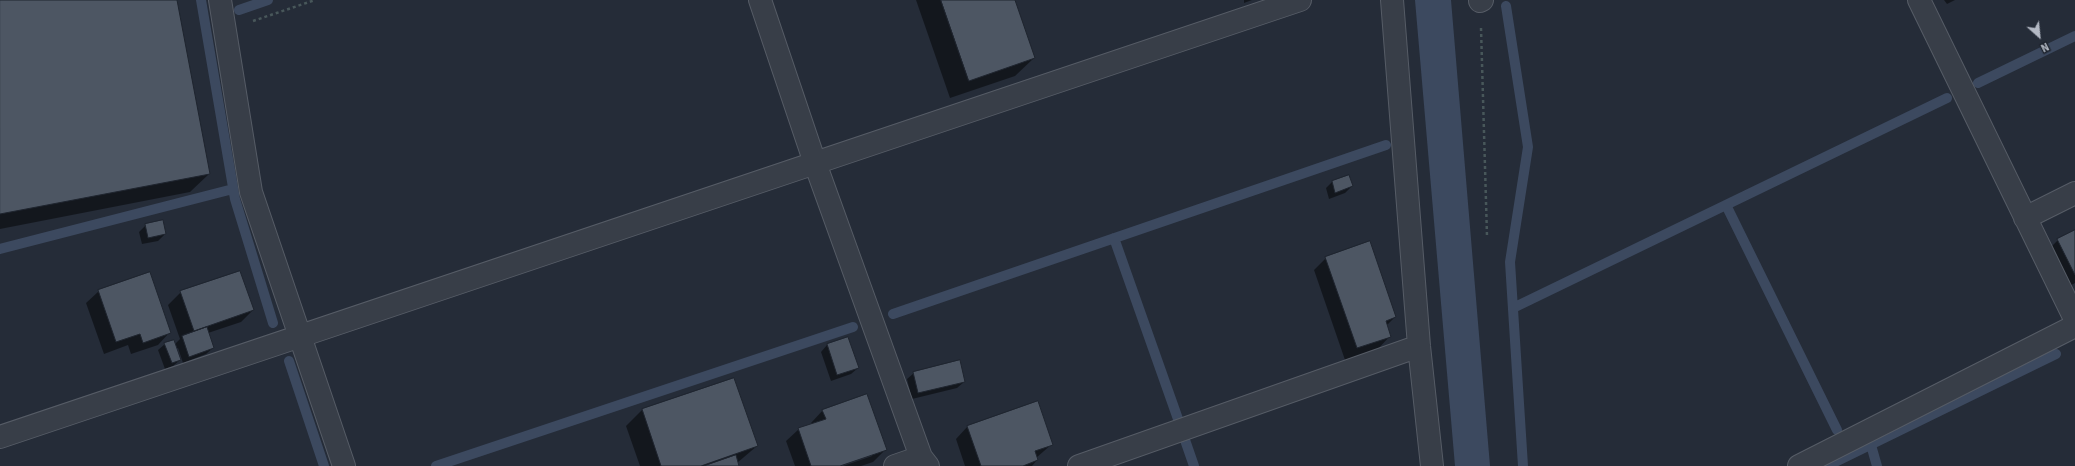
<!DOCTYPE html>
<style>
body{margin:0}
#map{position:relative;width:2075px;height:466px;overflow:hidden;background:#252c38;font-family:"Source Sans 3",sans-serif}
canvas{display:block}
.north{position:absolute;left:2019px;top:16px;width:40px;height:40px;-webkit-text-stroke:3px #1d232d;paint-order:stroke;rotate:153deg;font-size:11px;font-weight:700;line-height:16px;text-align:center;color:#b3b9c4}
.north::after{content:'';display:block;margin:auto;width:14px;height:18px;background:#b3b9c4;clip-path:polygon(50% 0,100% 100%,50% 72%,0 100%)}
</style>
<div id="map">
<canvas width="2075" height="466"></canvas>
<div class="north">N</div>
</div>
<script>
const context = document.querySelector('canvas').getContext('2d');
context.lineJoin = 'round';
function paint(path, color) { context.fillStyle = color; context.fill(path, 'evenodd'); }
function strokePath(path, color, width, dash) { context.strokeStyle = color; context.lineWidth = width; context.lineCap = dash ? 'butt' : 'round'; context.setLineDash(dash || []); context.stroke(path); }
const water = new Path2D(`
 M1415,0H1451L1490,466H1455Z`);
const shadow = new Path2D(`
 M0,0H176L209,174L190,192L0,229Z
 M916,0H1014L1034,58L1015,76L950,98Z
 M1244,0H1252L1244,3Z
 M1944,0H1955L1947,4Z
 M1348,176L1352,186L1345,193L1329,199L1326,188L1332,182Z
 M146,225L165,234L158,241L142,244L139,232Z
 M2075,231V283L2064,289L2046,252L2058,240Z
 M1326,258L1395,317L1386,326L1390,336L1378,349L1345,360L1314,270Z
 M99,291L170,332L158,345L131,354L128,345L104,354L86,303Z
 M181,292L253,310L241,322L208,333L213,348L206,354L183,363L178,348L176,349L180,360L173,366L165,369L158,350L165,344H175L180,339L168,305Z
 M847,338L858,368L851,374L831,381L821,352L827,345Z
 M914,373L964,382L957,388L912,399L907,379Z
 M734,379L757,446L737,463L738,466H640L626,426L642,410Z
 M823,410L885,450L873,462L861,466H843L872,456V454L837,466H795L786,441L799,429L811,425V423Z
 M968,426L1052,444L1036,458L1037,460L1032,466H965L956,439Z`);
const stream = new Path2D(`
 M201,0L235,199L273,323
 M1506,6L1528,147L1510,262L1523,466
 M239,10L268,0
 M1978,83L2075,36
 M1726,205L1837,430
 M1114,238L1178,419
 M0,249L233,189
 M1513,308L1947,98
 M893,314L1386,145
 M289,361L324,466
 M1185,440L1194,466
 M1871,445L1877,466
 M1829,465L2056,354
 M436,466L853,327`);
const building = new Path2D(`
 M0,0H177L210,174L0,214Z
 M941,0H1015L1035,58L969,81Z
 M1349,175L1353,186L1335,193L1332,181Z
 M163,220L166,234L148,238L145,224Z
 M2075,230V275L2057,239Z
 M1370,241L1396,317L1386,321L1391,337L1357,348L1325,257Z
 M240,271L254,310L194,331L180,291Z
 M150,272L171,333L143,343L140,334L116,342L98,290Z
 M207,327L214,348L189,357L182,336Z
 M848,337L859,368L837,375L827,344Z
 M174,340L181,360L172,363L164,343Z
 M960,360L965,382L918,393L913,372Z
 M734,378L758,446L701,466H661L642,409Z
 M867,394L887,450L840,466H811L798,428L826,419L822,410Z
 M1038,401L1053,445L1035,451L1038,460L1023,466H981L967,426Z
 M736,455L739,466H704Z`);
const path = new Path2D(`
 M253,21L315,0
 M1481,28L1487,236`);
const minor = new Path2D(`
 M220,0L251,192L344,466
 M760,0L815,163L921,457L928,466
 M1392,0L1419,346L1432,466
 M1919,0L2075,319
 M1480,1L1482,0
 M2025,218L2075,193
 M0,437L1300,0
 M895,466L921,457
 M1079,466L1419,346
 M1799,466L2075,326`);
paint(water, '#3c495f');
paint(shadow, '#0007');
strokePath(stream, '#3c495f', 10);
paint(building, '#4d5663');
strokePath(building, '#1f252f', 1);
strokePath(minor, '#565c66', 24);
strokePath(path, '#48575a', 2.5, [3, 3]);
strokePath(minor, '#383e48', 22);
</script>
